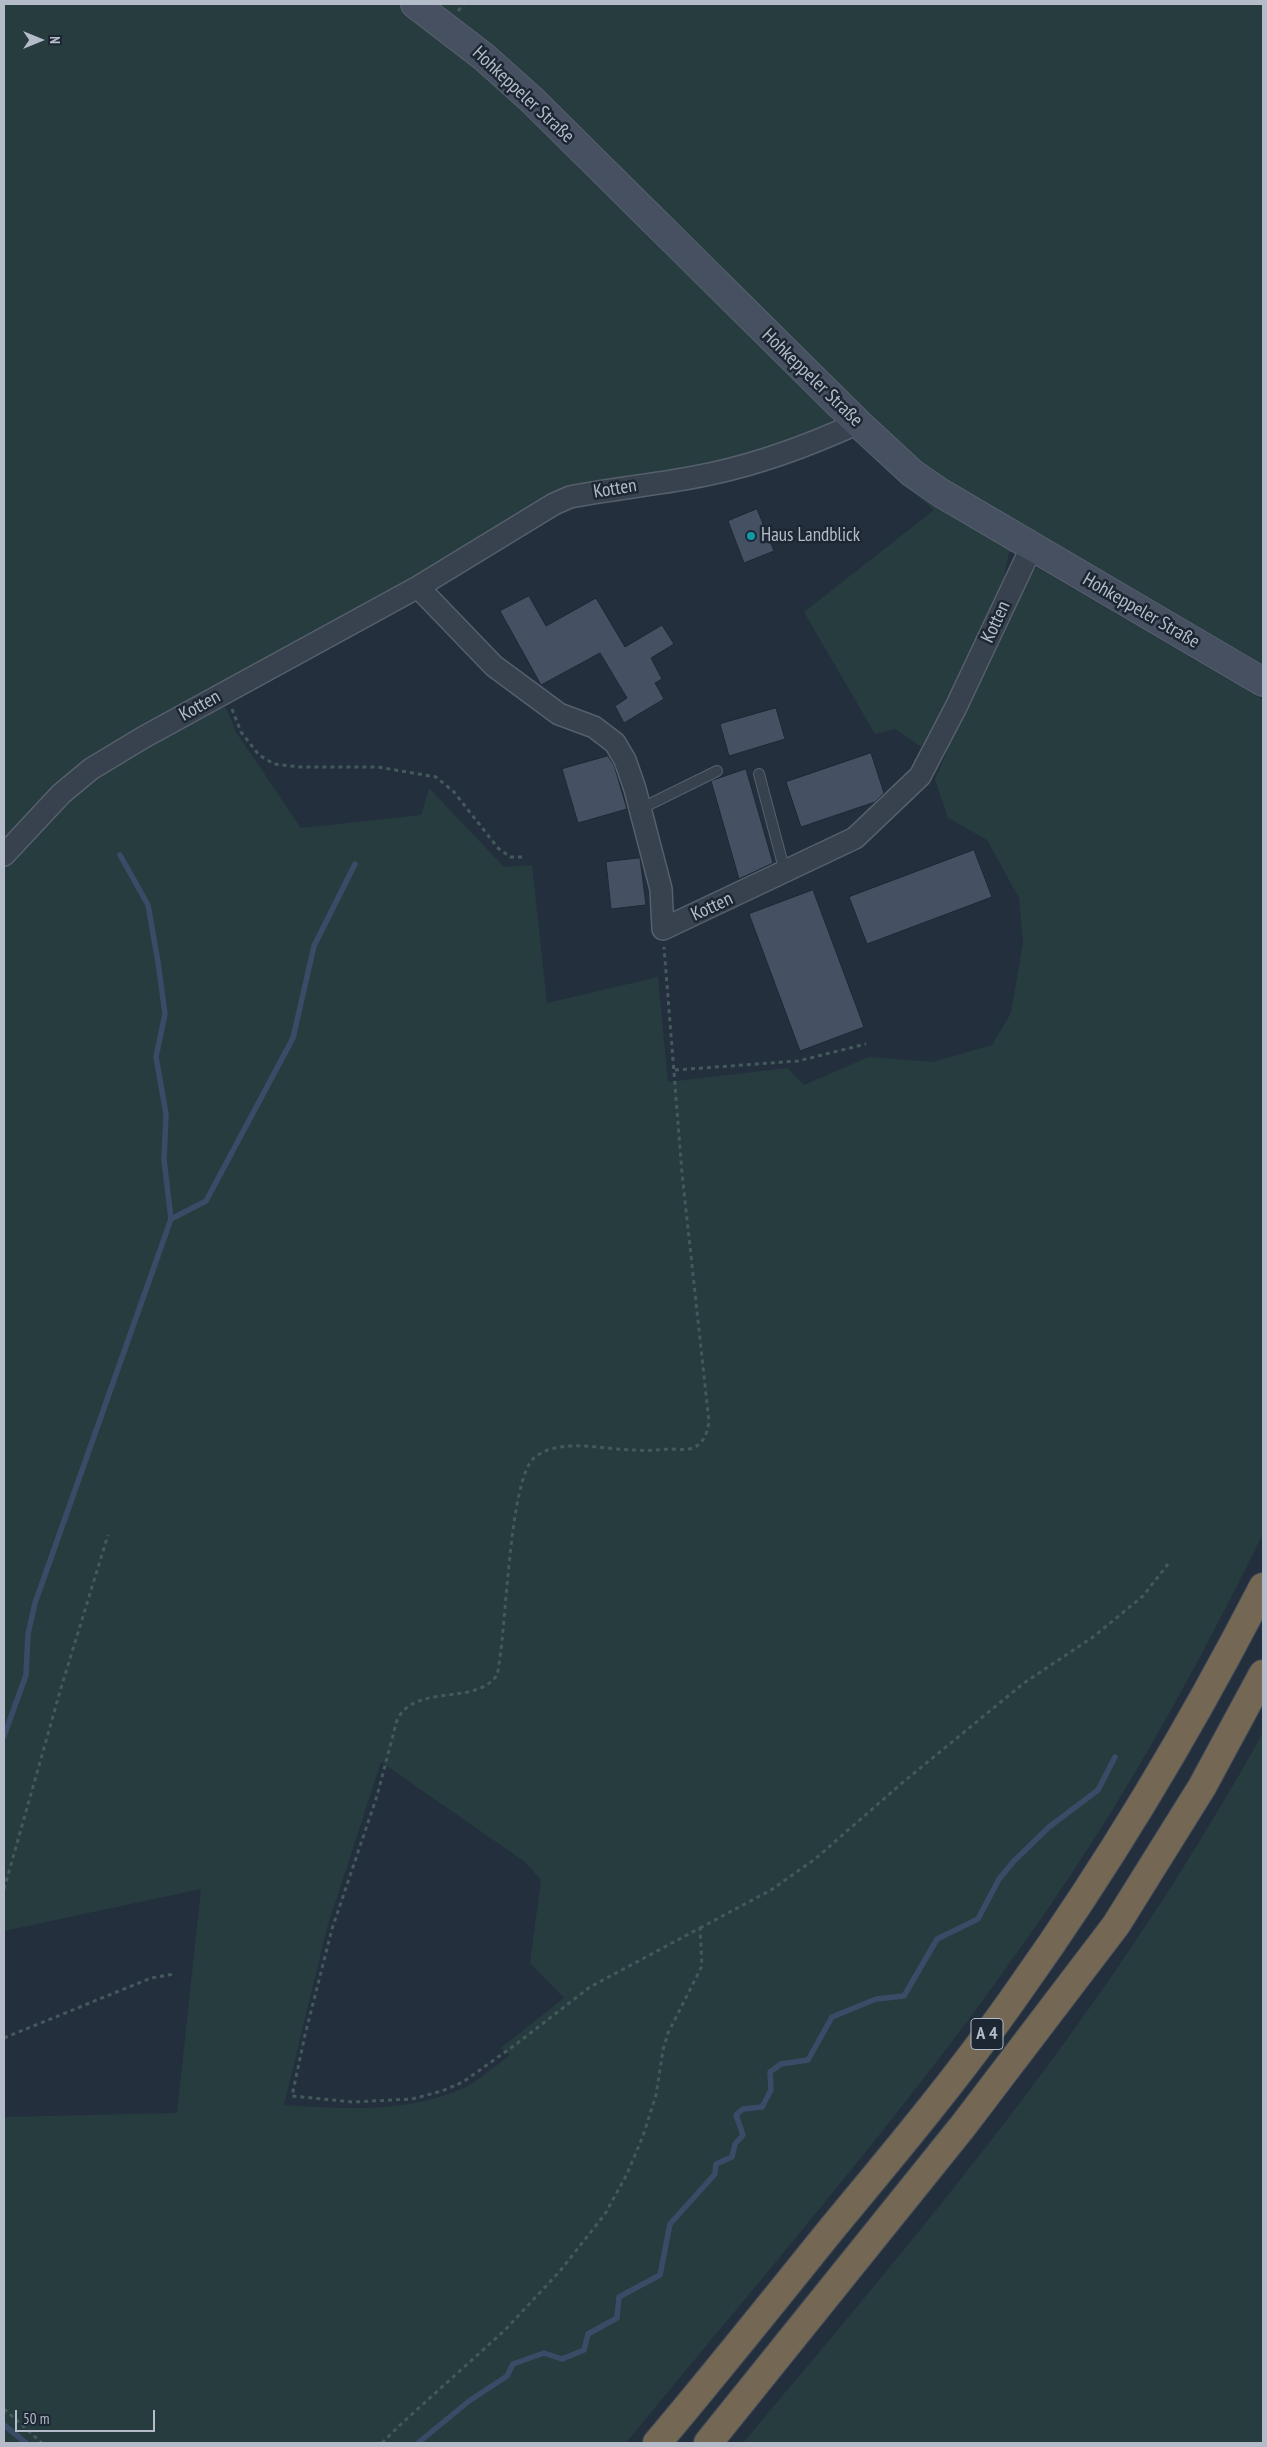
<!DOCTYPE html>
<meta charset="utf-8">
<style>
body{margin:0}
#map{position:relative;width:1267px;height:2447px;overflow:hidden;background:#242f3e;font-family:"PT Sans Narrow",sans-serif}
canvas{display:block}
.frame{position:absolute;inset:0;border:5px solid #b4bcc9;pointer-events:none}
.north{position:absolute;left:15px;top:15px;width:50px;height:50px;-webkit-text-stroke:4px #1d2633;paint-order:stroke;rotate:90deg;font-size:14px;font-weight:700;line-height:20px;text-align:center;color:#b4bcc9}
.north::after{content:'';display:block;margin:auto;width:18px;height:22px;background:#b4bcc9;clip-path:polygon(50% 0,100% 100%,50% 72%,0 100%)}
.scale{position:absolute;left:15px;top:2410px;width:140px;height:22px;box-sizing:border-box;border:2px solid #b4bcc9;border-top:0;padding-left:6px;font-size:15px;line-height:18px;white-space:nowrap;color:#b4bcc9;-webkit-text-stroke:4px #1d2633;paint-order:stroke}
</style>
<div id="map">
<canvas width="1267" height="2447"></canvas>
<div class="frame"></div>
<div class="north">N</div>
<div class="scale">50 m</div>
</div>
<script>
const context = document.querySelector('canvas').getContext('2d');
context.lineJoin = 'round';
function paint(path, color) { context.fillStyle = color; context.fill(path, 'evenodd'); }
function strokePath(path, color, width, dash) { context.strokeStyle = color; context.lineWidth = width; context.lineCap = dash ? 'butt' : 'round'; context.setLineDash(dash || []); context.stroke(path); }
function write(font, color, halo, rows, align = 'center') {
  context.font = font + ' "PT Sans Narrow",sans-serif'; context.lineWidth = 5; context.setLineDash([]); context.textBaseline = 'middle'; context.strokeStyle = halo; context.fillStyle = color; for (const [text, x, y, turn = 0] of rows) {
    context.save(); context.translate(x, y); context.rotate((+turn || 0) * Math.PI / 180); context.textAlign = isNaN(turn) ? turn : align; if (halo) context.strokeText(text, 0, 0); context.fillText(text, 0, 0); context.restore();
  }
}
const green = new Path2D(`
 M4,4H401L437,30L479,65L830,408L832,420L825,429L754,456L569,488L440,565L222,687L4,844Z
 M431,4H1263V670L913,461Z
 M866,445L1011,545L1013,552H1009C997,623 957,687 921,747L895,729L875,734L804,612L934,510L895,477Z
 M1038,568L1263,700V1534C1206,1649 1145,1763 1074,1870C940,2073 779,2256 626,2443H4V2117L177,2113L201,1889L4,1931V864L91,780L215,706L226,708L236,732L301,828L421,815L429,788L504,867L532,865L547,1003L658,977L668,1082L787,1068L804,1085L868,1057L932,1062L992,1045L1011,1013L1023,942L1019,898L987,840L948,818L935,779L947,752L950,733L1028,571ZM381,1762L525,1862L541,1880L530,1963L564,1998L501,2048L510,2055C494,2066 477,2083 459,2090C405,2113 342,2109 284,2105L327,1928Z
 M1263,1733V2443H743C858,2306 974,2169 1078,2024C1145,1931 1207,1833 1263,1733Z`);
const stream = new Path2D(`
 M120,855L148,905L158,962L165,1014L156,1057L166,1114L164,1160L171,1219
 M4,1736L26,1675L28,1634L35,1603L171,1219L206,1201L293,1038L314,946L355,864
 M4,2425L26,2443
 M418,2443L469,2401L507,2376L513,2364L544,2353L562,2359L584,2350L588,2334L617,2318L619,2297L660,2275L670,2224L715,2174L716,2164L732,2157L735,2144L743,2135L736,2115L743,2109L762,2107L771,2090L770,2072L781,2064L808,2060L832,2017L876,1999L904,1996L937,1939L978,1919L999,1879L1014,1861L1049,1827L1098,1790L1115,1757`);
const building = new Path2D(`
 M757,509L774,551L744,563L728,521Z
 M529,596L546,626L596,598L625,647L662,625L674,644L651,658L662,679L655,683L664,699L624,723L615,706L627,698L600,653L541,685L500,611Z
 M776,708L785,739L729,756L720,724Z
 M871,753L884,793L875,802L801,827L786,782Z
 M608,756L614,765L627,809L578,823L562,769Z
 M746,769L773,863L739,879L711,781Z
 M974,850L992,897L867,944L849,897Z
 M640,858L646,905L611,909L606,862Z
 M813,890L864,1027L800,1051L749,914Z`);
const path = new Path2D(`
 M458,11L464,4
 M232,709L241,732L259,755L274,764L300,767H378L436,777L454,792L498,848L510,857H522
 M675,1070L798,1061L866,1044
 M4,1889L61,1688L108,1535
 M700,1928L771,1890L815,1859L902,1783L1024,1683L1093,1637L1143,1596L1168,1564
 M4,2038L151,1978L174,1974
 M4,2409L42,2443
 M382,2443L400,2425L505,2330L560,2271L605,2214L627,2174L643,2136L656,2095L663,2050L668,2033L702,1966L700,1928L590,1987L515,2045L463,2082L442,2091L412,2099L353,2102L292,2096L305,2035L332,1929L377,1796L397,1720C416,1682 475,1707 497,1675C507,1634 508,1478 535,1457C561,1437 604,1450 635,1450C646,1451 657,1450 669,1449C676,1449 688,1451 695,1447C705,1442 707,1432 709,1422L682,1173L664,947`);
const lane = new Path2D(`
 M759,774L785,872
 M640,809L717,771`);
const street = new Path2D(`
 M418,587L494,666L559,714L594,727L615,743L625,760L635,789L661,889L663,929L855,838L920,776L956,707L1032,546
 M4,855L61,794L91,769L144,737L418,587L554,504L570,497C616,488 664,484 710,474C762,463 810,445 858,423`);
const secondary = new Path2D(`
 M415,4L484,57L532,100L858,423L912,473L941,493L1263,682`);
const highway = new Path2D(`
 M657,2443C717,2372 775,2299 834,2226C898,2149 963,2071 1020,1989C1111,1861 1191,1727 1263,1587
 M708,2443L963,2126L1116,1925L1202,1787L1263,1674`);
const markers = [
 [751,536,5,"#0f9aa8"]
];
const shields = [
 [987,2034,32]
];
const shieldNames = [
 ["A 4",987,2034]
];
const streetNames = [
 ["Hohkeppeler Straße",523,95,43],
 ["Hohkeppeler Straße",812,378,44],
 ["Kotten",615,489,-9],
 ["Hohkeppeler Straße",1141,611,30],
 ["Kotten",996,622,-65],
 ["Kotten",200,706,-29],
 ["Kotten",712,907,-25]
];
const poiNames = [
 ["Haus Landblick",761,536]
];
paint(green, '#263c3f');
strokePath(stream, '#394c67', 5.5);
paint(building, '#455162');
strokePath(building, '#1f2835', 1);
strokePath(lane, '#565f6c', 12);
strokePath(street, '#565f6c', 24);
strokePath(secondary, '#565f6c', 30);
strokePath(highway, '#434c59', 30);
strokePath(path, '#44595c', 3, [4, 4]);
strokePath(lane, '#38414e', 10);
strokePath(street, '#38414e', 21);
strokePath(secondary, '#465061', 28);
strokePath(highway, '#746855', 28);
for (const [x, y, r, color] of markers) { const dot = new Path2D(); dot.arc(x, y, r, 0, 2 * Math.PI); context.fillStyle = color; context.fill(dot); strokePath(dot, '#1d2633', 2); }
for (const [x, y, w] of shields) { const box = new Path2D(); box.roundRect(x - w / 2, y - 15.5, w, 31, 4); context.fillStyle = '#1d2633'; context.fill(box); strokePath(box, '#b4bcc9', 1); }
write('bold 18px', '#b4bcc9', null, shieldNames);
write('19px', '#b4bcc9', '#1d2633', streetNames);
write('19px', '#b4bcc9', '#1d2633', poiNames, 'left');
</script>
